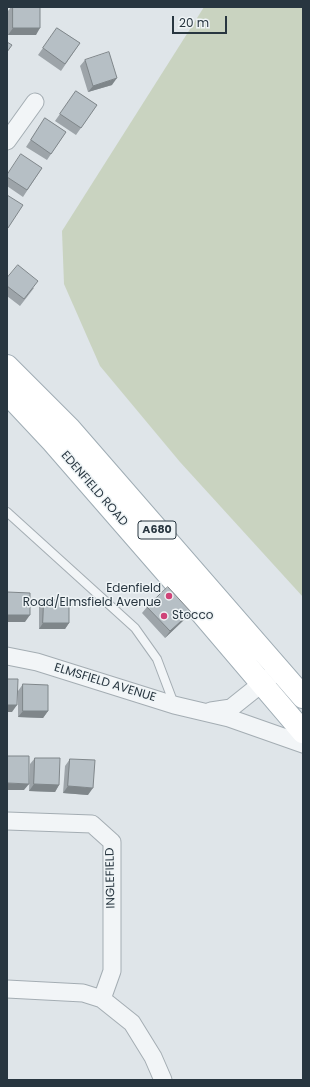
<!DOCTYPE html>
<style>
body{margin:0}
#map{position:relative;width:310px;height:1087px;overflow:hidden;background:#dfe5e9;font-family:Poppins,sans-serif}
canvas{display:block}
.frame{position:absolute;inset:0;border:8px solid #283640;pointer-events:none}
.scale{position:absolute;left:172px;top:16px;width:55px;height:18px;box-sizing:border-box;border:2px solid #283640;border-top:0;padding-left:5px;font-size:12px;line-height:14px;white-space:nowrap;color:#283640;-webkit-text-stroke:3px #eff4f6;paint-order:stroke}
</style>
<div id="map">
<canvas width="310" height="1087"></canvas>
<div class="frame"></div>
<div class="scale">20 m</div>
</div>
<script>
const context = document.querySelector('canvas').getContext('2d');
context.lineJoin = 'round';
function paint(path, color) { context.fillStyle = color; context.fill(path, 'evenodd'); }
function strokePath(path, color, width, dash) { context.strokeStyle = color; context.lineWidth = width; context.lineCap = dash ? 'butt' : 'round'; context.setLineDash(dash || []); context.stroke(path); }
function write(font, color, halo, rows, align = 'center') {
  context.font = font + ' Poppins,sans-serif'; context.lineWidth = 3; context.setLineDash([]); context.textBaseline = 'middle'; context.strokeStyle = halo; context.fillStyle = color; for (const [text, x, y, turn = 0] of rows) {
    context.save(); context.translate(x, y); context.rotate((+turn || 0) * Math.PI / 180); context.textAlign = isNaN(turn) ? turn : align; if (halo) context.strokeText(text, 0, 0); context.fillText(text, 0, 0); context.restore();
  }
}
const green = new Path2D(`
 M204,7H303V597L180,462L100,366L64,284L62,231Z`);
const service = new Path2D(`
 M7,512L135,628L157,659L174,704`);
const minor = new Path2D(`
 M7,141L35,102
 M7,656L37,662L174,705L229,718L303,744
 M211,711L231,708L271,676
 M7,821L92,824L112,842V971L102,999
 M7,989L83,993L102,999L132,1023L153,1057L163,1080`);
const primary = new Path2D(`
 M7,366L69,428L303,697
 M7,393L53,442L200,611L303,732`);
const wall = new Path2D(`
 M11,7H40L36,35H8V11Z
 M57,28L80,43L61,71L38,55Z
 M85,60L112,85L88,92L80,66Z
 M76,91L97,105L76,135L55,121Z
 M45,118L66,132L47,160L26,147Z
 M42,168L23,197L7,186V175Z
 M7,278L34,288L20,306L7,296Z
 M44,600L69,623L65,629H39V606Z
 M147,607L191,612L186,618L165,638L142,613Z
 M23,684L48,711L43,718L18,717V691Z
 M35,758L59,785L55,792L29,791L30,764Z
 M70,759L88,795L63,793L65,766Z`);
const shadedWall = new Path2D(`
 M13,28H40L36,35H8Z
 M117,78L112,85L88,92L93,86Z
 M191,612L186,618L165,638L170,631Z
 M7,615H30L25,622H7Z
 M43,623H69L65,629H39Z
 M7,705H17L12,712H7Z
 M23,711H48L43,718L18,717Z
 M7,783L29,784L24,790H7Z
 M34,784L59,785L55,792L29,791Z
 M68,786L93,788L88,795L63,793Z`);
const building = new Path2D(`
 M13,7H40V28H13Z
 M57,28L80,43L65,64L43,48Z
 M7,42L12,45L7,52Z
 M109,52L117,78L93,86L85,60Z
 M76,91L97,105L81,128L60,114Z
 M45,118L66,132L51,154L31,140Z
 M21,154L42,168L27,190L7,177V175Z
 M7,195L23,205L8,228H7Z
 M18,265L38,281L24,299L7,286V278Z
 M168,587L191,612L170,631L147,607Z
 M7,592L30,593V615H7Z
 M44,600H69V623H43Z
 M7,679H18L17,705H7Z
 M23,684L48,685V711H23Z
 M7,756H29V784L7,783Z
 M35,758H60L59,785L34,784Z
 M70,759L95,760L93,788L68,786Z`);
const markers = [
 [169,596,4,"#cf4378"],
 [164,616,4,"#cf4378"]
];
const shields = [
 [157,530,38]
];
const shieldNames = [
 ["A680",157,530]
];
const streetNames = [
 ["EDENFIELD ROAD",94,489,49],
 ["ELMSFIELD AVENUE",105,683,17],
 ["INGLEFIELD",111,878,-91]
];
const poiNames = [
 ["Edenfield",161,589],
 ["Road/Elmsfield Avenue",161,603],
 ["Stocco",172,616,"left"]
];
paint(green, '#c9d3c0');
strokePath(service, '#a4adb3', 10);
strokePath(minor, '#a4adb3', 19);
strokePath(primary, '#9facb4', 24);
strokePath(service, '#f2f5f7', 8);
strokePath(minor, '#f2f5f7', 17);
strokePath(primary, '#fff', 22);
paint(wall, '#9da4a9');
paint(shadedWall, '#7f868a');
paint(building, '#b6bfc5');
strokePath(building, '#7f868a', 1);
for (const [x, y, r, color] of markers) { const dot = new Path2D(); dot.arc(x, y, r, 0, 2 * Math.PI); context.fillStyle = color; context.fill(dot); strokePath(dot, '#eff4f6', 1.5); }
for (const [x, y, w] of shields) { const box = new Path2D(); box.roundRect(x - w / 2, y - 9, w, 18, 3); context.fillStyle = '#eff4f6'; context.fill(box); strokePath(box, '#283640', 1); }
write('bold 11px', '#283640', null, shieldNames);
write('12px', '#283640', '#eff4f6', streetNames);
write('12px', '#283640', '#eff4f6', poiNames, 'right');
</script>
